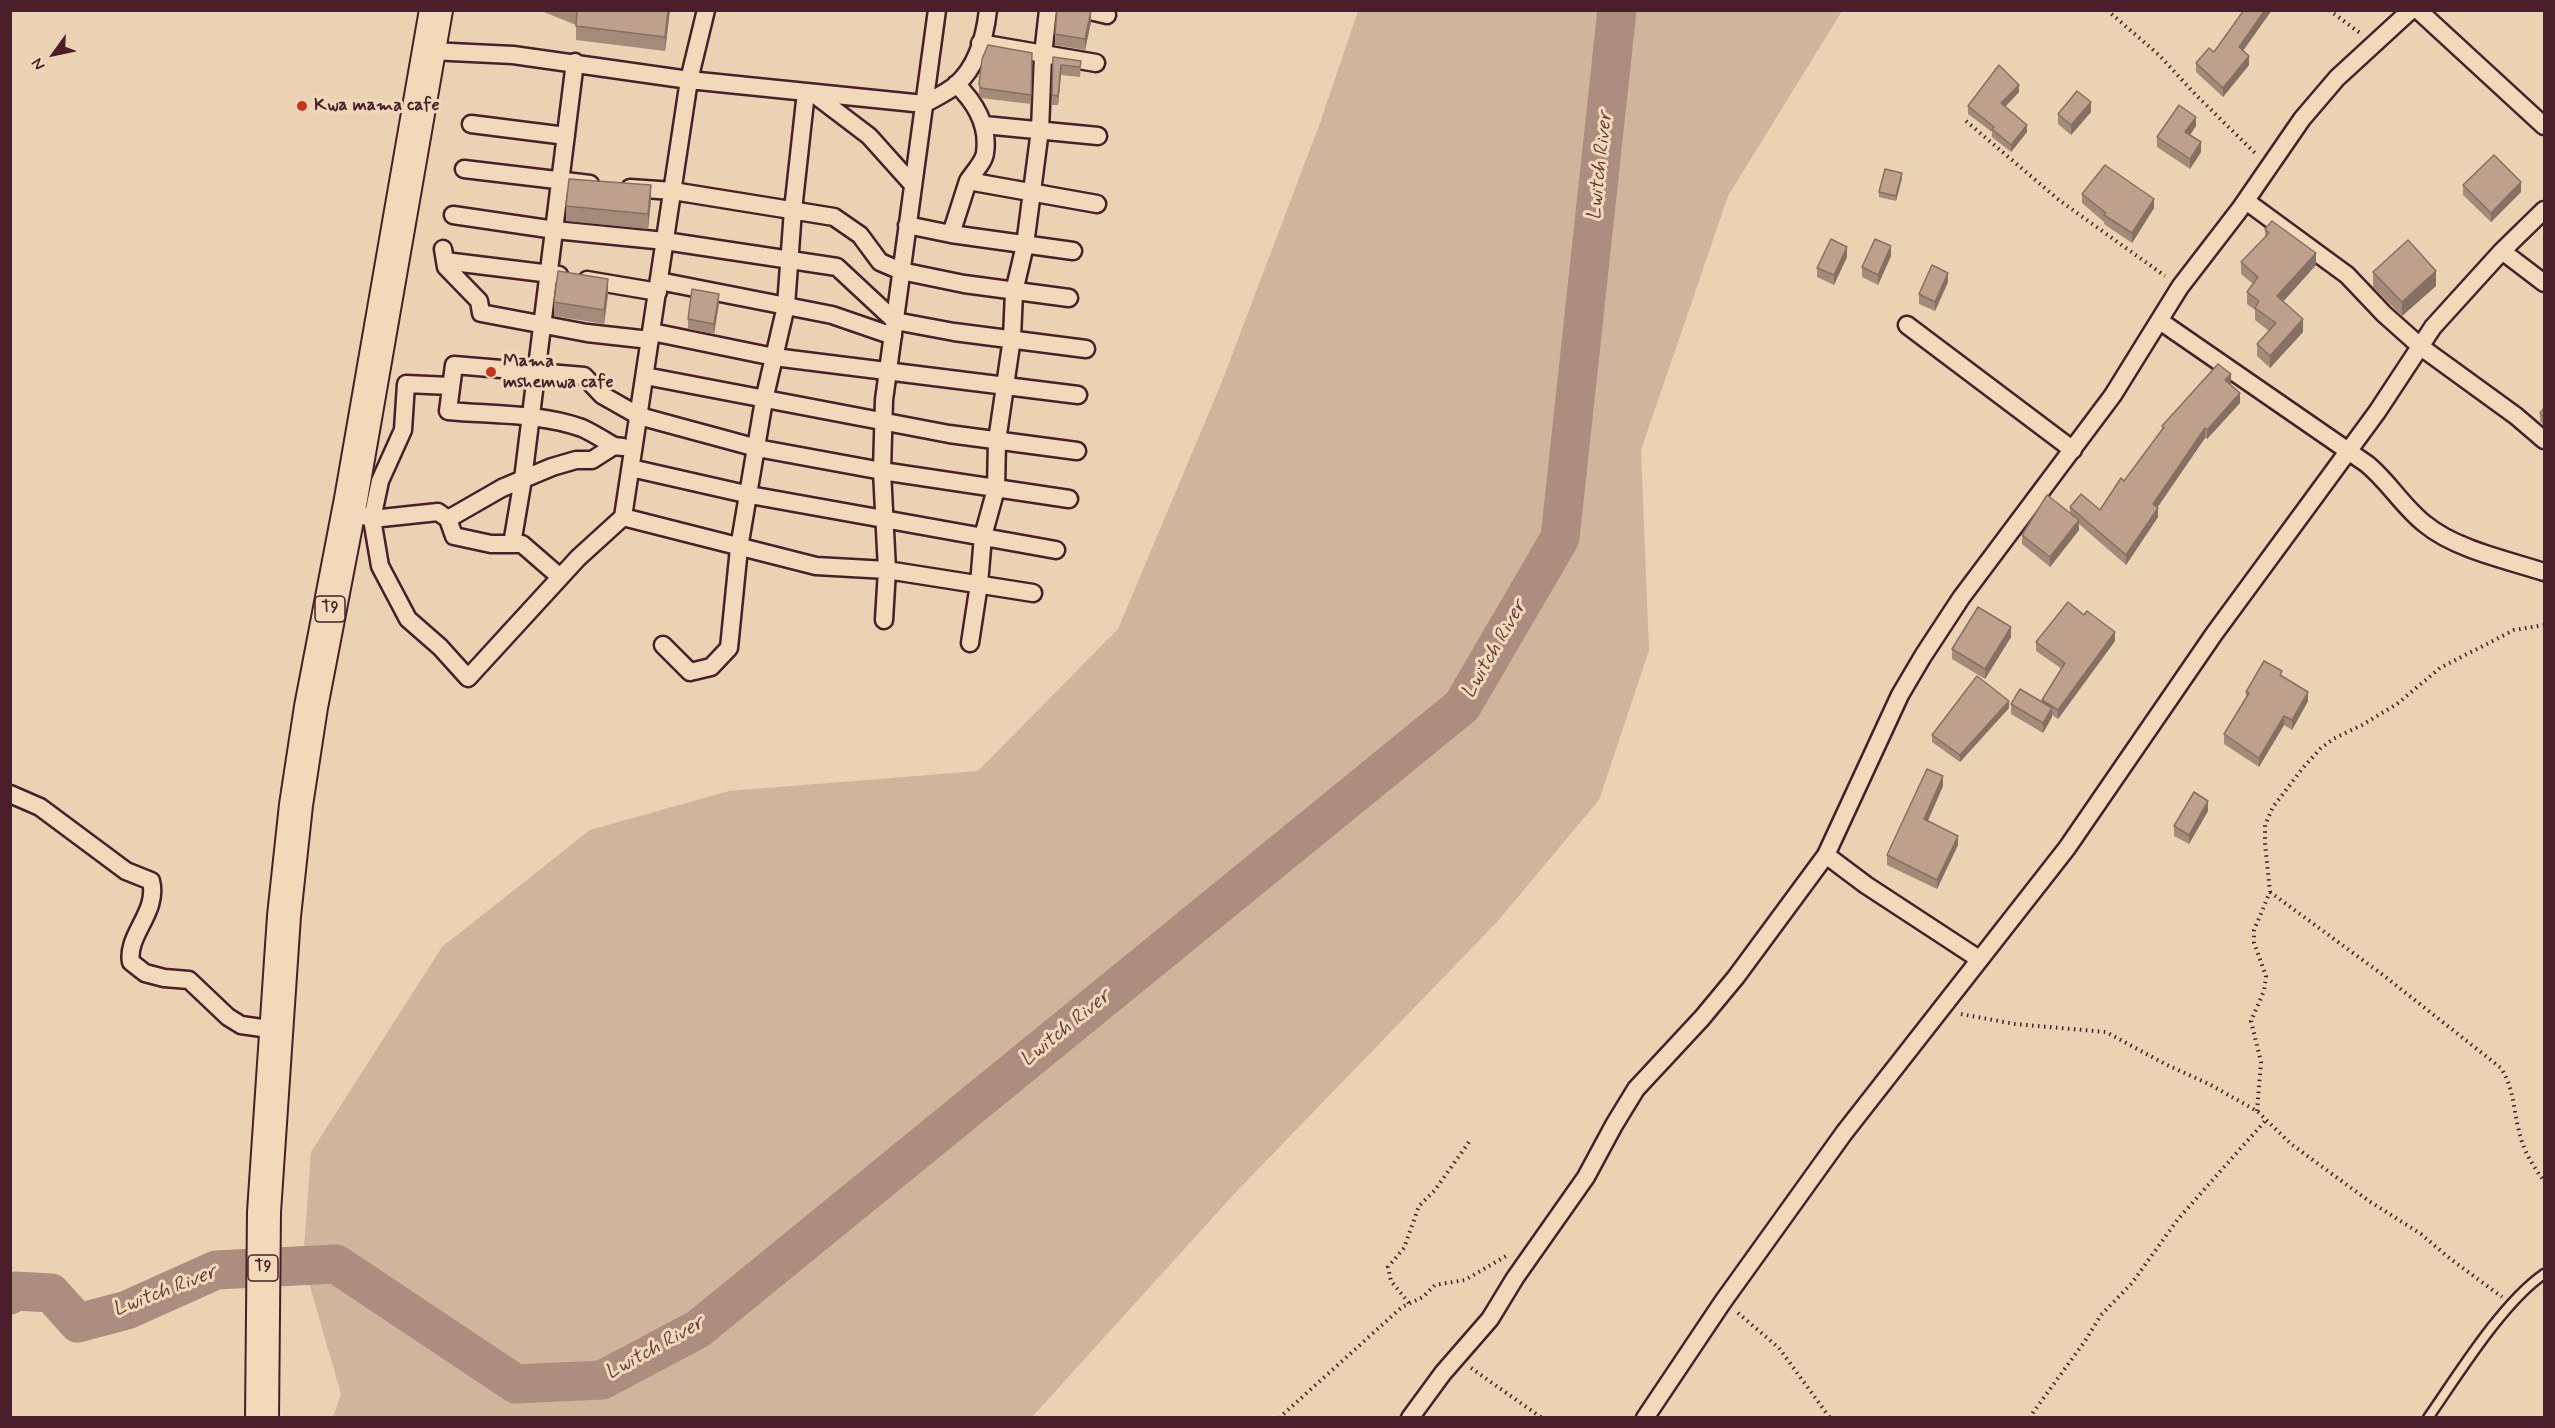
<!DOCTYPE html>
<style>
body{margin:0}
#map{position:relative;width:2555px;height:1428px;overflow:hidden;background:#ead2b3;font-family:Mynerve,sans-serif}
canvas{display:block}
.frame{position:absolute;inset:0;border:12px solid #4a1f2b;pointer-events:none}
.north{position:absolute;left:24px;top:24px;width:60px;height:60px;-webkit-text-stroke:4px #f1d9b9;paint-order:stroke;rotate:237deg;font-size:16px;font-weight:700;line-height:24px;text-align:center;color:#4a1f2b}
.north::after{content:'';display:block;margin:auto;width:21px;height:27px;background:#4a1f2b;clip-path:polygon(50% 0,100% 100%,50% 72%,0 100%)}
</style>
<div id="map">
<canvas width="2555" height="1428"></canvas>
<div class="frame"></div>
<div class="north">N</div>
</div>
<script>
const context = document.querySelector('canvas').getContext('2d');
context.lineJoin = 'round';
function paint(path, color) { context.fillStyle = color; context.fill(path, 'evenodd'); }
function strokePath(path, color, width, dash) { context.strokeStyle = color; context.lineWidth = width; context.lineCap = dash ? 'butt' : 'round'; context.setLineDash(dash || []); context.stroke(path); }
function write(font, color, halo, rows, align = 'center') {
  context.font = font + ' Mynerve,sans-serif'; context.lineWidth = 6; context.setLineDash([]); context.textBaseline = 'middle'; context.strokeStyle = halo; context.fillStyle = color; for (const [text, x, y, turn = 0] of rows) {
    context.save(); context.translate(x, y); context.rotate((+turn || 0) * Math.PI / 180); context.textAlign = isNaN(turn) ? turn : align; if (halo) context.strokeText(text, 0, 0); context.fillText(text, 0, 0); context.restore();
  }
}
const green = new Path2D(`
 M1358,11H1842L1728,196L1641,450L1649,650L1599,800L1497,922L1235,1193L1032,1417H333L341,1394L303,1262L311,1152L442,947L590,830L729,791L978,771L1118,629L1221,384L1320,123Z`);
const river = new Path2D(`
 M10,1295L16,1291L51,1293L78,1323L127,1310L216,1270L336,1264L516,1384L602,1380L698,1329L1462,706L1560,538L1617,10`);
const path = new Path2D(`
 M2107,10L2159,55L2195,94L2256,154
 M2329,10L2360,33
 M1966,121L2059,200L2165,276
 M2270,892L2383,975L2501,1068C2514,1089 2513,1108 2519,1131C2523,1150 2533,1166 2544,1181
 M1961,1014L2015,1024L2106,1032L2167,1065L2209,1084L2257,1111L2291,1144L2369,1201L2421,1234L2448,1257L2502,1297
 M2257,1111L2261,1062L2251,1021L2264,991L2266,976L2254,943V930L2270,892L2265,843V825L2273,807L2302,769L2320,749L2333,739L2362,725L2397,704L2440,668L2514,630L2544,625
 M1409,1303L1391,1281L1388,1267L1404,1248L1419,1206L1435,1190L1469,1142
 M1738,1313L1779,1348L1830,1418
 M1471,1368L1542,1418
 M1279,1418L1402,1307L1423,1297L1435,1285L1465,1280L1506,1256
 M2029,1418L2085,1341L2101,1315L2132,1283L2178,1219L2265,1121`);
const lane = new Path2D(`
 M2428,1418C2458,1375 2502,1303 2544,1274`);
const street = new Path2D(`
 M1086,10L1107,15
 M2418,10L2544,126
 M980,43L1096,63
 M430,51L513,55L689,80L924,104C935,98 948,92 957,84C977,66 985,37 988,10
 M956,84C975,102 989,126 985,153C984,162 973,173 968,181
 M815,95L869,136L913,185
 M471,124L566,136
 M984,125L1098,136
 M464,169L590,184
 M630,188L673,191L834,217L860,235L880,262L901,271L964,284L1069,298
 M2246,201L2347,275L2384,314L2421,347L2516,416L2544,440
 M453,215L555,230L665,241L837,267L895,321L954,332L1086,349
 M907,225L951,234L1073,251
 M951,234L968,181L1097,204
 M443,249L446,267L479,301L481,313L587,333L650,340
 M2502,251L2544,283
 M445,261L559,275
 M587,280L658,292
 M659,281L832,315L893,336
 M2160,321L2367,464C2389,482 2403,507 2425,524C2455,549 2507,560 2544,572
 M1907,325L2073,450
 M652,332L774,357L1078,395
 M645,376L949,434L1077,451
 M450,386L406,384L403,430L380,481L372,519L380,566L408,619L440,647L468,678L578,558L623,517L689,80L706,10
 M614,446C604,440 593,433 582,428C540,413 491,415 448,411L454,365L584,376L602,395L639,416L757,448L882,471L1069,499
 M631,468L750,495L1056,550
 M364,516L372,519L438,512L448,519L454,536L491,544H522L560,577
 M623,517L816,566L887,570L1033,593
 M448,519L502,488L552,467L576,460H592L614,446L623,447
 M512,544L523,479L575,62
 M884,620L887,570L882,471L884,400L937,10
 M970,643L979,584L983,536L996,489L997,441L1012,338L1014,292L1025,245L1040,130L1043,55L1048,10
 M663,645L690,672L711,667L729,648L739,548L764,400L786,306L793,210L806,92
 M10,794L40,807L126,871L151,881C159,912 126,935 131,962L145,973L164,978L189,980L228,1017L241,1025L276,1030
 M1826,855L1866,885L1979,959
 M1410,1418L1443,1373L1490,1319L1515,1278L1586,1177L1614,1125L1636,1089L1702,1018L1736,977L1826,855L1900,695L1923,656L1961,598L2113,395L2180,287L2240,209L2302,119L2337,78L2411,10
 M1645,1418L1722,1303L1844,1133L2067,848L2214,634L2377,412L2433,327L2502,251L2544,210`);
const highway = new Path2D(`
 M262,1418L264,1212L284,916L296,805L311,707L351,499L436,10`);
const wall = new Path2D(`
 M539,10H670L665,51L576,40V25Z
 M2244,10H2272L2243,51L2249,65L2223,97L2196,72V63L2214,52Z
 M1091,22L1085,50L1055,45V34Z
 M1053,57L1081,61L1080,77L1061,75L1058,105H1052Z
 M1032,63L1031,104L981,98L979,94V84Z
 M2019,92L2005,107L2027,132L2011,152L1992,137V132L1968,114V106Z
 M2091,112L2071,135L2058,124V114Z
 M2196,126L2190,135L2201,152L2190,169L2157,147V137Z
 M1902,178L1896,201L1879,197V192Z
 M2463,185L2521,192L2491,222L2463,195Z
 M2082,194L2154,208L2132,243L2104,224V222L2082,203Z
 M651,200L648,229L566,221V206Z
 M2265,229L2316,265L2283,302L2303,332L2270,368L2257,356V344L2269,331L2255,320V310L2247,304V292L2253,284L2241,274V262L2265,237Z
 M1891,256L1878,285L1862,277V267Z
 M1847,257L1834,285L1817,277V268Z
 M2373,272L2436,286L2402,316L2373,287Z
 M1948,282L1935,311L1919,304V294Z
 M608,294L604,324L554,316V302Z
 M719,303L714,334L688,329V319Z
 M2231,384L2230,385L2240,403L2207,439L2205,438L2157,507L2158,517L2126,565L2079,524V530L2050,567L2022,544V535L2070,514V507L2100,510L2124,481L2162,430V426Z
 M2544,408V426L2540,421V413Z
 M2011,637L1985,679L1952,659V649Z
 M2115,641L2058,719L2052,715V717L2043,733L2011,714V704L2042,702V700L2062,669L2036,651V642Z
 M2282,676L2308,701L2292,730L2284,725L2259,767L2224,744V734L2246,697V692Z
 M2009,708L1960,762L1932,742V735Z
 M1943,786L1928,821L1958,845L1937,889L1887,865V855Z
 M2208,811L2189,844L2174,836V826Z`);
const shadedWall = new Path2D(`
 M668,10H670L665,51V37Z
 M2265,10H2272L2239,56V47Z
 M1091,11V22L1085,50V39Z
 M2249,56V65L2223,97V88Z
 M1061,65V75L1058,105V96Z
 M2019,85V92L2001,111V103Z
 M2091,102V112L2071,135V125Z
 M2196,117V126L2185,142V132Z
 M2027,125V132L2011,152V145Z
 M2201,142V152L2190,169V159Z
 M1902,173V178L1896,201V196Z
 M2521,182V192L2491,222V213Z
 M651,185V200L648,229V214Z
 M2154,199V208L2132,243V233Z
 M1891,246V256L1878,285V275Z
 M1847,247V257L1834,285V275Z
 M2316,253V265L2277,308V296Z
 M2436,271V286L2402,316V302Z
 M1948,273V282L1935,311V302Z
 M608,279V294L604,324V310Z
 M719,294V303L714,334V324Z
 M2303,319V332L2270,368V356Z
 M2231,374V384L2225,390V380Z
 M2240,393V403L2207,439V430Z
 M2205,428V438L2153,514V504Z
 M2158,508V517L2126,565V555Z
 M2079,520V530L2050,567V557Z
 M2011,627V637L1985,679V669Z
 M2115,632V641L2058,719V710Z
 M2308,692V701L2292,730V720Z
 M2009,701V708L1960,762V755Z
 M2052,708V717L2043,733V723Z
 M2284,716V725L2259,767V758Z
 M1943,776V786L1924,829V819Z
 M2208,801V811L2189,844V835Z
 M1958,836V845L1937,889V880Z`);
const building = new Path2D(`
 M573,10H668L665,37L576,26L577,12Z
 M1057,10L1091,11L1085,39L1055,34Z
 M2244,10H2265L2239,47L2249,56L2223,88L2196,63L2209,48L2214,52Z
 M988,45L1032,53L1031,95L981,88L979,84L982,59Z
 M1053,57L1081,61L1080,67L1061,65L1058,96L1052,95Z
 M1999,65L2019,85L2001,103L2027,125L2011,145L1992,129L1994,127L1968,106Z
 M2077,91L2091,102L2071,125L2058,114Z
 M2179,105L2196,117L2185,132L2201,142L2190,159L2157,137Z
 M2494,155L2521,182L2491,213L2463,185Z
 M2105,165L2154,199L2132,233L2104,215L2106,213L2082,194Z
 M1885,169L1902,173L1896,196L1879,192Z
 M569,179L651,185L648,214L566,206Z
 M2272,221L2316,253L2277,296L2303,319L2270,356L2257,344L2276,323L2255,308L2259,301L2247,292L2258,277L2241,262L2269,233L2265,229Z
 M1831,239L1847,247L1834,275L1817,268Z
 M1875,239L1891,246L1878,275L1862,267Z
 M2408,240L2436,271L2402,302L2373,272Z
 M1932,265L1948,273L1935,302L1919,294Z
 M558,271L608,279L604,310L554,302Z
 M692,289L719,294L714,324L688,319Z
 M2218,364L2231,374L2225,380L2240,393L2207,430L2205,428L2153,504L2158,508L2126,555L2070,507L2081,494L2100,510L2121,478L2124,481L2164,427L2162,426Z
 M2544,408V417L2540,413Z
 M2047,495L2079,520L2050,557L2022,535Z
 M2068,602L2084,615L2087,611L2115,632L2058,710L2042,700L2065,663L2036,642Z
 M1978,607L2011,627L1985,669L1952,649Z
 M2264,661L2282,671L2280,675L2308,692L2292,720L2284,716L2259,758L2224,734L2249,693L2246,692Z
 M1977,676L2009,701L1960,755L1932,735Z
 M2020,689L2052,708L2043,723L2011,704Z
 M1927,769L1943,776L1924,819L1958,836L1937,880L1887,855Z
 M2194,792L2208,801L2189,835L2174,826Z`);
const markers = [
 [302,106,6,"#c8321e"],
 [491,372,6,"#c8321e"]
];
const shields = [
 [330,609,30],
 [263,1268,30]
];
const shieldNames = [
 ["T9",330,609],
 ["T9",263,1268]
];
const poiNames = [
 ["Kwa mama cafe",314,106],
 ["Mama",503,362],
 ["mshemwa cafe",503,383]
];
const waterNames = [
 ["Lwitch River",1601,166,-84],
 ["Lwitch River",1495,650,-60],
 ["Lwitch River",1066,1029,-39],
 ["Lwitch River",165,1292,-21],
 ["Lwitch River",655,1349,-29]
];
paint(green, '#d0b49c');
strokePath(river, '#ad8d7f', 39);
strokePath(lane, '#4a1f2b', 13);
strokePath(street, '#4a1f2b', 21);
strokePath(highway, '#4a1f2b', 36);
strokePath(path, '#4a1f2b', 4, [1.5, 4.5]);
strokePath(lane, '#f1d9b9', 8);
strokePath(street, '#f1d9b9', 16);
strokePath(highway, '#f1d9b9', 32);
paint(wall, '#a38a79');
paint(shadedWall, '#857063');
paint(building, '#bea08d');
strokePath(building, '#857063', 1.5);
for (const [x, y, r, color] of markers) { const dot = new Path2D(); dot.arc(x, y, r, 0, 2 * Math.PI); context.fillStyle = color; context.fill(dot); strokePath(dot, '#f1d9b9', 2); }
for (const [x, y, w] of shields) { const box = new Path2D(); box.roundRect(x - w / 2, y - 13, w, 26, 4.5); context.fillStyle = '#f1d9b9'; context.fill(box); strokePath(box, '#4a1f2b', 1.5); }
write('bold 16px', '#4a1f2b', null, shieldNames);
write('bold 18px', '#4a1f2b', '#f1d9b9', poiNames, 'left');
write('italic 20px', '#633a40', '#f1d9b9', waterNames);
</script>
